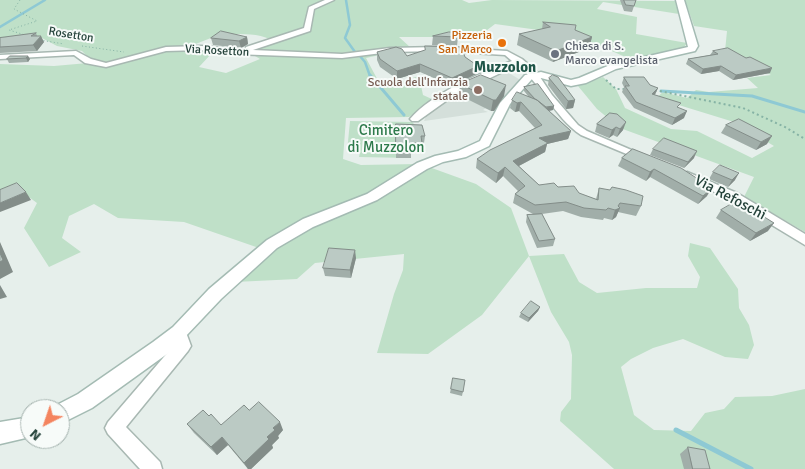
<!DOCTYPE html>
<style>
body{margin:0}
#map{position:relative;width:805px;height:469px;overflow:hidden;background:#e6efeb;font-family:Signika,sans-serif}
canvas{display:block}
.north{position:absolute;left:20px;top:399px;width:50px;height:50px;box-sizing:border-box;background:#f7fbf9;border:1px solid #a3b1ad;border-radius:50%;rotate:221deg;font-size:14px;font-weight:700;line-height:20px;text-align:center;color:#24423a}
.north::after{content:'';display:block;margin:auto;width:18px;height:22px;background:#f4845f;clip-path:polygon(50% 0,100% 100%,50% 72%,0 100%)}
</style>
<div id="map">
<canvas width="805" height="469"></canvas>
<div class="north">N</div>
</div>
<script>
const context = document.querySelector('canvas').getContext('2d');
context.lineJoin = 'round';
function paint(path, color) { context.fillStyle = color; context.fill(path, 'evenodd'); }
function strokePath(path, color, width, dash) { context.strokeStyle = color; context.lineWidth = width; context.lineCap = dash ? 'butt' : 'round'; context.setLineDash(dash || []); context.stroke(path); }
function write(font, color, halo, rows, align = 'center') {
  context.font = font + ' Signika,sans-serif'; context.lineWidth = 4; context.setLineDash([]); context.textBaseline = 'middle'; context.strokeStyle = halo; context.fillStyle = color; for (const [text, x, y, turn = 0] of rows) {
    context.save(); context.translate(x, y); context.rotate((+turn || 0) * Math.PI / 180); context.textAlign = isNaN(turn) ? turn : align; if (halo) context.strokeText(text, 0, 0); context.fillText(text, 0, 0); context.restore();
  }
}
const built = new Path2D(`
 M496,72L509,73L522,81L500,110L493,111L486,108L483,110L488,112L424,121L427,114Z`);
const green = new Path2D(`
 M0,0H462L469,3L492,0L675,1L679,14L603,2L597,9L637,17L636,34L687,43L682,50L630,59L575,35L495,24L478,37H399L411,48L366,58L382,88L419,76L423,95L434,100L409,117L346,118L343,159L361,165L419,164L378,189L259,248L184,222L118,218L94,204L69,216L62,238L81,252L49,267L24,228L37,203L18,189L0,197V64L54,66L88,63L89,58L82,51L57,46L42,38L27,37L0,41ZM235,34C249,34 263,34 275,42L250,53L260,59L226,73L199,67L212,53L193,45L216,36Z
 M685,0H805V232L744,197L754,177L620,128L597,109L578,86L603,77L616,89L625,108L671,129L697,131L752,158L774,146L734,122L656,98L663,92L687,98L696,90L709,92L758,88L747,78L771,75L725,51L727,31L694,26Z
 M350,121L412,122L422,132L424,148L411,153V158L359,157L360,152H347Z
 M429,167L476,184L511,208L529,256L564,254L579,282L597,293L646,288H697L700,277L688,256L690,243L710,248L738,289L739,308L749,325L754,345L748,359L725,357L683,339L653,348L631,359L621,367L634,415L654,430L691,431L705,413L724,409L735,397L772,396L805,389V469H614L560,421L561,412L571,399L572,355L569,342L551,312L529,256L482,315L428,354L377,353L394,294L403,270L404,254L315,263L297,279L235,282L274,250L311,227L364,206Z`);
const streamFar2 = new Path2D(`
 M346,0L350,25L345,38L355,52
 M0,27L45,0
 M359,55L365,62L370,76`);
const streamFar1 = new Path2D(`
 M370,75L404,115
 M661,91L752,96L805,112`);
const stream = new Path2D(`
 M676,430L751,469`);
const pathFar1 = new Path2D(`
 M20,0L14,9L37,21L9,30L25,35
 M40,40L64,44
 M82,46L124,52`);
const path = new Path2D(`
 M606,80L616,89H627
 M655,90L743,108L785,127L805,139`);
const street = new Path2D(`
 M325,0H334L314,9L310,31L253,50L342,54L390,48L439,47L507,51L522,59L536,71L552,95L578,125L587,131L650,158L645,161L641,160L581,135C554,117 542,84 517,65L453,96L418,121H412L410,119C432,93 481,73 512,61L505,55L439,51L390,52L342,58L234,54L201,50L166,51L106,67L85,63L74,55L0,59V55L76,51L91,59L106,63L166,47L201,46L246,50V47L304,28L309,7Z
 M687,172L737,193L805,234V245L729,199L683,177L682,175Z
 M179,326L184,327L191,346L188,351L126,427L160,462L162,469H140L108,434L105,428L108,422L175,344L171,332L174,327Z`);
const secondary = new Path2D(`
 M676,0H684L698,46L695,51L616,69L586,83L571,86L541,78L532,79L510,104L489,146L466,157L443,162L427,169L377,200L313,227L277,248L221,299L185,337L167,354L92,408L60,424V409H52L53,407L78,394L153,342L173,327L209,289L267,240L303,219L367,194L417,163L435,156L458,151L480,141L500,103L525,75L541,72L571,80L579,78L610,65L688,47Z
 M30,417V437L0,444V422Z`);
const wall = new Path2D(`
 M620,0H636L632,12L624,11Z
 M543,22L592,37L589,48L553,62L517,45L519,34L542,29Z
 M36,33L37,36L44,42L37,51L0,53V38Z
 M433,36L458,37L457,46L432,45Z
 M247,37L248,44L241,48L213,45L211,38Z
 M713,51L746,58L770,73L733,80L719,71L701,74L686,64L688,59L710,55Z
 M377,52L407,56L465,57L478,73L452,86L420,72L397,79L380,67L377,60Z
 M28,56L30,59L28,62L9,63L7,59Z
 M624,77L658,88L655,95L679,108L684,118L672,125L634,108L622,92L624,87L622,83Z
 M549,78L575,100L573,108L566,109L548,85Z
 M460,84L504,96L494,111H491L459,95Z
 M524,87L554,106L553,110L549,111L571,131L568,139L547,144L545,152L519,166L539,185L558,187L596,199L599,188L641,206L636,216L618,212L616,217L612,220L604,218L603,220L581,217L563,211L542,214L555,239L553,246L537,248L526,222L527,215L533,214L513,203L515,194L518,191L503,176L496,183L476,168L477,159L535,128L519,111L515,112L510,108L512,100L528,96L524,91Z
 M610,113L623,130L617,137L613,135L609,138L595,132L597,124Z
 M396,124L425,136L424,143H422V150H411V158H396Z
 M726,125L767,144L756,150L721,133Z
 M633,149L707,196L698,204L650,177L646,181L618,166L622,158Z
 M653,149L694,158L684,168L650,155Z
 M713,172L735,180L728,187L709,179Z
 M721,210L755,215L768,231L750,241L716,218Z
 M356,258L351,278L325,276L323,268Z
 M540,307L538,311L528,322L519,317L521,313Z
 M453,378L465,380L462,396L450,393Z
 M249,410L283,430L278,436L279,438L272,445L273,448L251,469H248L228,445L217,455L194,433L187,424L209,416L221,425Z
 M688,447L710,469H684L680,454Z`);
const shadedWall = new Path2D(`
 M41,36L44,42L37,51L33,45Z
 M247,37L248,44L241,48L239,41Z
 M592,37L589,48L553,62L556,51Z
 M28,56L30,59L28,62L26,58Z
 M420,64V72L397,79V71Z
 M478,66V73L452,86V78Z
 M721,66L719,71L701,74L703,69Z
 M772,68L770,73L733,80L736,75Z
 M506,85L504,96L494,111H491L493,100Z
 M658,88L655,94L649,100L652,94Z
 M575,100L573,108L566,109L568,101Z
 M521,102L519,111L515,112L517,103Z
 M554,106L553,110L542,112L543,108Z
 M687,111L684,118L672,125L675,118Z
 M626,122L623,130L617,137L620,129Z
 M616,127L613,135L609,138L612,130Z
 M571,131L568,139L547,144L545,152L511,170L513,161L539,138Z
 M772,136L767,144L756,150L761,142Z
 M697,151L694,158L684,168L688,162Z
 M505,167L503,176L496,183L498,173Z
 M654,169L650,177L646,181L650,172Z
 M739,173L735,180L728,187L732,180Z
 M712,188L707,196L698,204L703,196Z
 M26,192L31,200L0,212V203Z
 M620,208L616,217L612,220L615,210Z
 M774,223L768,231L750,241L756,233Z
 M0,242L13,272L0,279Z
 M355,250L356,258L351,278L350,270Z
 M0,285L7,297L0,299Z
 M540,307L538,311L528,322L529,318Z
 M280,422L283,430L278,436L279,438L272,445L273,448L251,469H248L244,463L267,437L273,428Z
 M222,437L228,445L217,455L211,447Z`);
const building = new Path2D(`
 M624,0H636L634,6L626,5Z
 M543,22L576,25L575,30L592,37L556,51L519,34L550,27Z
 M221,31L247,37L239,41L211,38Z
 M449,32H457L458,37L433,36Z
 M36,33L31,36H41L33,45L0,47V38Z
 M425,46L461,47L465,57L478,66L452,78L420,64L397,71L380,59L377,52L396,47L402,49L407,56L425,50Z
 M728,48L746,58L750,57L772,68L736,75L721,66L703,69L688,59L718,54L713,51Z
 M10,56H28L26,58L7,59Z
 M481,75L506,85L496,100H493L460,84Z
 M553,75L558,77L575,100L568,101L549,78Z
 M624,77H644L650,85L658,88L652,94L681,103L677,107L687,111L675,118L636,102L625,86H629Z
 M538,84L554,106L546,107L537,100L535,99L524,87Z
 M517,92L537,100L571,131L539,138L548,143L513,161L539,185L554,183L558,187L574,186L579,193L598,200L599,188L610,190L612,187L626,190L643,196L641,206L620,203L618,206L620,208L615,210L608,208L606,210L584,208L566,202L535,205L515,194L525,186L505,167L498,173L477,159L490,150L542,125L521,102L517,103L512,100Z
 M610,113L617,114L626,122L620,129L616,127L612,130L597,124Z
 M739,119L772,136L761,142L726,125Z
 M396,124L422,125L425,136H421L422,143H411V151L396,150Z
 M664,138L697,151L688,162L653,149Z
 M633,149L681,168L712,188L703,196L654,169L650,172L622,158Z
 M720,165L739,173L732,180L713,172Z
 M17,183L26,192L0,203V190Z
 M735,202L755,215L758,213L774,223L756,233L721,210Z
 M542,214L555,239L539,241L527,215Z
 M329,248L355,250L350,270L323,268Z
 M0,253L3,260L0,262Z
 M531,301L540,307L529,318L521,313Z
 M453,378L465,380L463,392L451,389Z
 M259,402L280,422L273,428L275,430L267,437L269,439L244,463L222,437L211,447L187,424L203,410L209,416L211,414L221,425L244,405L249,410Z
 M688,447L705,450L710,469H693Z`);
const markers = [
 [502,43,5,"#e8710a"],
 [555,54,5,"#6b7280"],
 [478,90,5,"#8d6e63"]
];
const farStreetnames = [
 ["Rosetton",71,35,9],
 ["Via Rosetton",217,51,3]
];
const farFoodnames = [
 ["Pizzeria",492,36],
 ["San Marco",492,50]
];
const farWorshipnames = [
 ["Chiesa di S.",565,47],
 ["Marco evangelista",565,61]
];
const farEducationnames = [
 ["Scuola dell'Infanzia",468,83],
 ["statale",468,97]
];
const farQuarternames = [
 ["Muzzolon",505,68]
];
const parkNames = [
 ["Cimitero",386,131],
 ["di Muzzolon",386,148]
];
const streetNames = [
 ["Via Refoschi",730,198,28]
];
paint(built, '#d4dfda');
paint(green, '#bfe0c8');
strokePath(streamFar2, '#8ec9d4', 2.5);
strokePath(streamFar1, '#8ec9d4', 3);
strokePath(stream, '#8ec9d4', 5);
strokePath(street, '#a8b8b2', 3);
strokePath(secondary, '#a4bbb3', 3);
strokePath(pathFar1, '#86b3a5', 1, [1, 2.5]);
strokePath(path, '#86b3a5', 2, [2, 3]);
paint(street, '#fff');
paint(secondary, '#fff');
paint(wall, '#a1aea9');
paint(shadedWall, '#838d89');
paint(building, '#bbcac4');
strokePath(building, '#838d89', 1);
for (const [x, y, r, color] of markers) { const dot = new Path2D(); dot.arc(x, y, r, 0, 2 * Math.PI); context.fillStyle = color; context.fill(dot); strokePath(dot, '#f7fbf9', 2); }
write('12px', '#24423a', '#f7fbf9', farStreetnames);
write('12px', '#c56008', '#f7fbf9', farFoodnames, 'right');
write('12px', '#5b616d', '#f7fbf9', farWorshipnames, 'left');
write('12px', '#785e54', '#f7fbf9', farEducationnames, 'right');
write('bold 15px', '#1f5548', '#f7fbf9', farQuarternames);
write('15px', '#2d7a4b', '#f7fbf9', parkNames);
write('15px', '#24423a', '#f7fbf9', streetNames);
</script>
